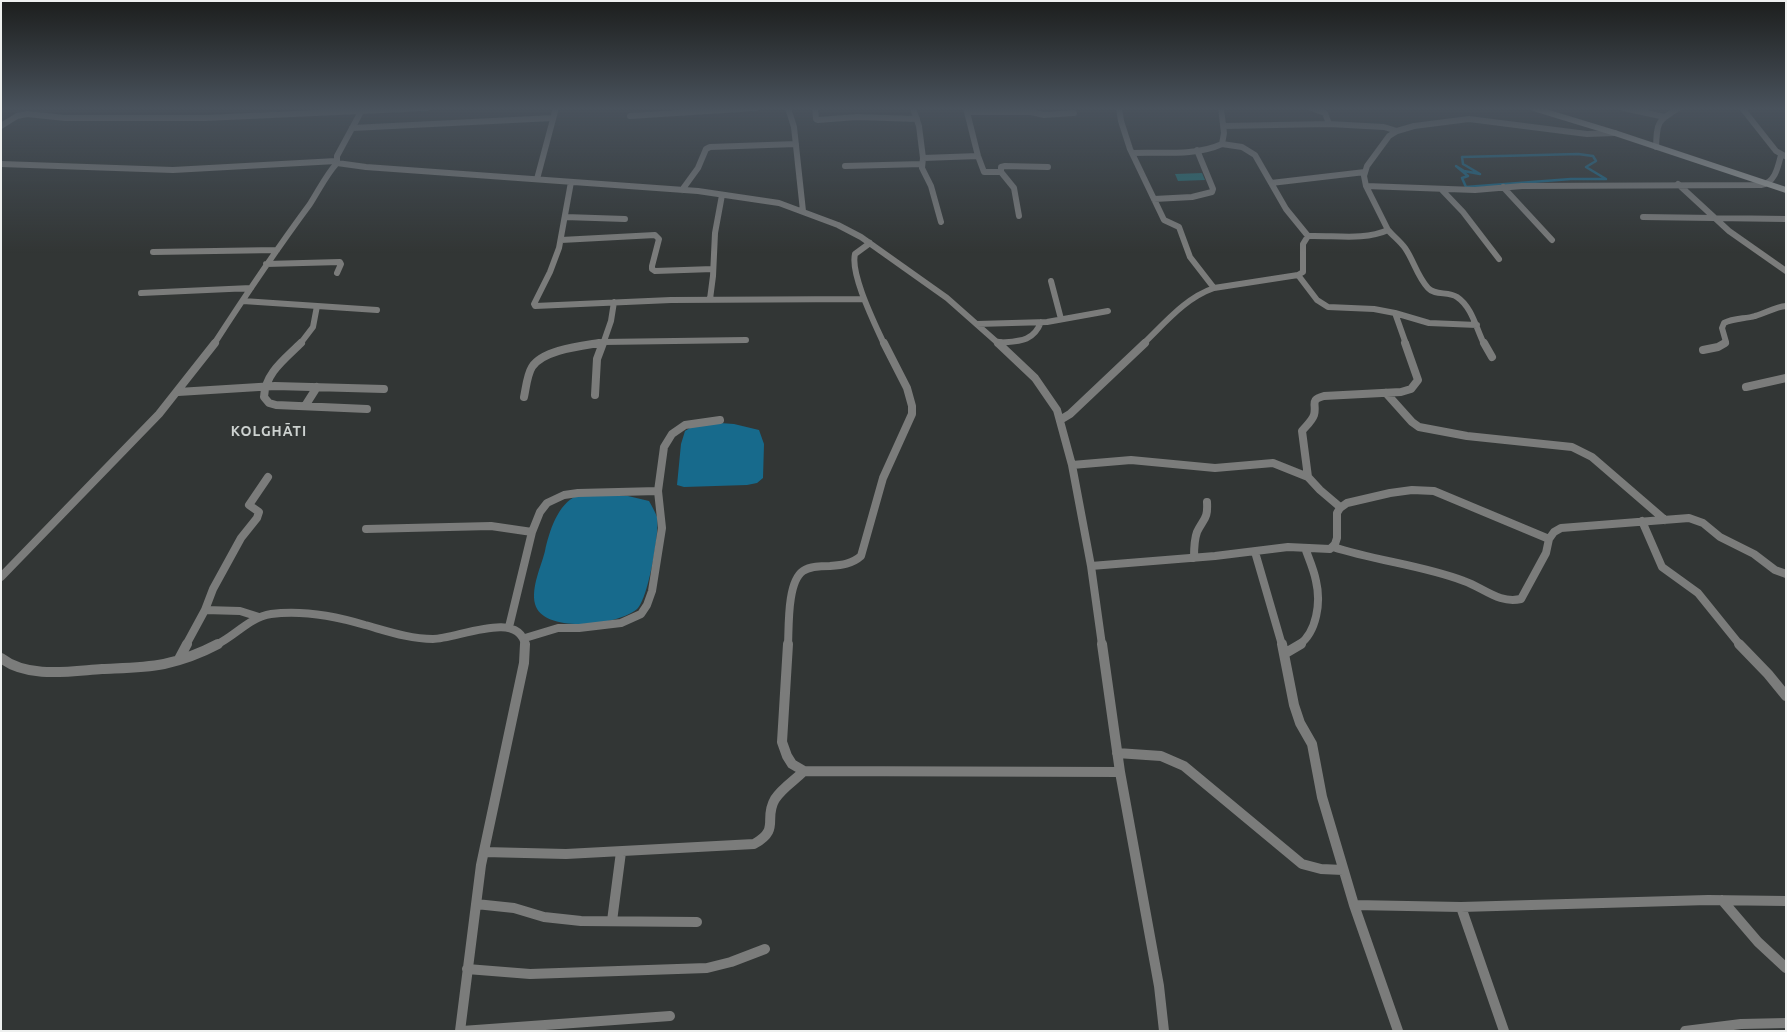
<!DOCTYPE html>
<meta charset="utf-8">
<style>
body{margin:0}
#map{position:relative;width:1787px;height:1032px;overflow:hidden;background:#323635;font-family:Ubuntu,sans-serif}
canvas{display:block}
.frame{position:absolute;inset:0;border:2px solid #eef0ef;pointer-events:none}
</style>
<div id="map">
<canvas width="1787" height="1032"></canvas>
<div class="frame"></div>
</div>
<script>
const context = document.querySelector('canvas').getContext('2d');
context.lineJoin = 'round';
function paint(path, color) { context.fillStyle = color; context.fill(path, 'evenodd'); }
function strokePath(path, color, width, dash) { context.strokeStyle = color; context.lineWidth = width; context.lineCap = dash ? 'butt' : 'round'; context.setLineDash(dash || []); context.stroke(path); }
function write(font, color, halo, rows, align = 'center') {
  context.font = font + ' Ubuntu,sans-serif'; context.lineWidth = 3; context.setLineDash([]); context.textBaseline = 'middle'; context.strokeStyle = halo; context.fillStyle = color; for (const [text, x, y, turn = 0] of rows) {
    context.save(); context.translate(x, y); context.rotate((+turn || 0) * Math.PI / 180); context.textAlign = isNaN(turn) ? turn : align; if (halo) context.strokeText(text, 0, 0); context.fillText(text, 0, 0); context.restore();
  }
}
const water = new Path2D(`
 M720,423L734,424L759,430L764,444L763,478L757,483L747,485L684,487L677,485L681,444L685,431L693,426Z
 M577,496H628L649,501C652,506 655,512 657,517C660,532 648,598 638,608C622,625 543,635 535,604C531,587 541,567 545,551C549,532 558,503 577,496Z`);
const stream = new Path2D(`
 M1578,154L1593,156L1596,161L1586,167L1606,179H1571L1466,187L1462,178L1468,176L1456,166L1464,171L1480,174L1463,164L1462,157Z`);
const building = new Path2D(`
 M1202,173L1205,180L1178,181L1175,174Z`);
const minorFar2 = new Path2D(`
 M363,108L337,156V163L366,167L698,191L779,203L838,225L861,237L947,298L999,344
 M788,108L794,127L803,211
 M815,108L816,119L818,120L857,117L917,119
 M913,108L919,126L923,158L922,168L931,186L941,222
 M966,108L978,156L984,172H1001V167L1005,166L1048,167
 M1119,108L1121,121L1130,149L1164,220L1179,227L1190,257L1214,288
 M1311,108L1325,113L1329,124L1384,127L1397,131
 M1623,108L1665,117
 M1742,108L1776,151L1785,156
 M967,112H1031L1044,115L1074,113
 M630,116L756,108
 M1,126L17,116L27,114L65,118H205L427,108
 M1223,126L1329,124
 M352,128L553,118
 M1222,144L1242,147L1255,155L1286,209L1308,236
 M1656,147C1657,122 1657,121 1679,108
 M1133,153C1161,152 1196,156 1222,144L1224,133L1221,108
 M923,158L978,156
 M1,164L173,170L336,161
 M845,166L922,164
 M1001,172L1014,188L1019,216
 M537,179L556,108
 M571,182L559,248L550,272L534,304L535,306L671,300L864,299
 M1271,183L1365,172
 M1678,184L1729,231L1786,271
 M1366,186L1364,176L1367,166L1389,136L1397,131L1414,126L1469,119L1587,134L1615,133
 M1503,187L1552,240
 M1441,189L1463,212L1499,259
 M682,190L698,168L706,149L710,147L796,144
 M1154,199L1192,197L1212,192L1213,189L1197,150
 M565,217L625,219
 M1643,217L1786,219
 M1388,230C1393,236 1400,241 1405,248C1414,261 1417,276 1428,288C1435,296 1448,291 1457,297C1472,307 1476,328 1484,344
 M561,240L655,235L659,239L652,266V269L655,271L713,269
 M870,243L855,254C850,274 875,324 884,344
 M153,252L277,250
 M266,264L340,262L341,264L337,273
 M1298,275L1317,300L1328,307L1374,309L1395,313L1429,323L1477,325
 M1051,281L1061,319
 M141,293L251,288
 M710,299L713,276L715,233L722,195
 M243,301L377,310
 M1395,313L1406,344
 M977,324L1047,322L1108,311
 M998,343C1017,341 1033,343 1041,322
 M214,344C245,296 276,250 310,204C319,190 326,175 337,163
 M300,344L313,327L317,306
 M594,344L603,342L746,340
 M603,344L611,321L614,302
 M1143,344C1165,323 1185,298 1214,288L1298,275L1303,272V244L1308,236C1334,235 1364,241 1388,230L1366,186L1475,190L1522,186L1761,185C1775,183 1778,167 1781,155
 M1724,344L1726,342L1722,328L1724,323C1734,318 1745,319 1755,316C1766,313 1775,307 1786,306`);
const minorFar1 = new Path2D(`
 M301,343C285,359 265,373 264,397L269,403L276,405L367,409
 M998,343L1035,378L1057,410L1072,465L1091,566L1102,645
 M998,343H1000
 M1484,343L1492,357
 M1703,350L1718,347L1725,343
 M1746,387L1786,378
 M178,392L275,386L384,389
 M1386,393L1412,422L1419,427L1467,436L1572,447L1592,457L1665,520
 M595,395L597,359L603,343
 M524,397C526,388 527,375 532,367C543,350 581,346 599,343
 M305,406L317,387
 M1060,420L1070,414L1145,343
 M1072,465L1131,460L1215,468L1273,463L1308,477
 M1340,507L1320,490L1308,477L1302,431C1306,426 1312,421 1314,415C1317,404 1309,400 1324,396L1401,392L1411,389L1418,380L1405,343
 M1642,521L1662,567L1698,593L1740,645
 M366,529L491,526L532,532
 M1333,547C1376,561 1422,565 1464,581C1484,588 1499,604 1521,599L1546,553L1549,539L1554,532L1561,528L1689,518L1703,523L1720,537L1754,554L1775,570L1786,574
 M1255,552L1282,645
 M1194,558C1194,549 1194,540 1197,532C1204,518 1208,519 1207,502
 M1091,566L1215,556L1288,547L1330,549L1335,544L1337,538V513L1340,508L1347,503L1390,493L1412,490L1434,491L1549,539
 M1,577L159,414L215,343
 M205,610L240,611L259,617
 M509,627L532,532L540,512L547,503L564,495L578,493L658,491
 M525,638L558,628H579L621,623L641,614L647,605L652,591L662,528L658,491L664,447L672,434L685,425L720,420
 M186,645L205,610L213,589L241,538L257,518L259,512L249,505L268,477
 M216,645C235,636 250,617 271,614C302,610 335,616 365,625C387,631 410,639 433,639C457,639 519,609 525,645
 M788,645C789,627 787,582 803,571C810,566 821,566 830,566C842,565 852,564 861,556L883,478L912,414V406L907,388L884,343
 M1299,645C1317,632 1321,602 1316,581C1314,570 1309,559 1305,548`);
const minor = new Path2D(`
 M788,644L782,742L787,756L792,764L804,771L1120,772
 M1102,644L1120,772L1159,986L1164,1031
 M1282,644L1294,705L1300,723L1312,744L1322,797L1354,905L1461,907L1708,900L1786,901
 M1739,644L1768,674L1786,696
 M1284,654L1301,644
 M1,658C28,679 71,671 102,669C123,668 144,668 164,664C182,660 201,653 218,644
 M179,659L187,644
 M1117,753L1161,756L1184,766L1302,864L1321,869L1343,870
 M484,852L566,854L754,844C781,829 763,819 775,799C782,788 795,780 804,771
 M1722,900L1758,942L1786,968
 M476,904L514,908L544,917L581,921L697,922
 M1354,905L1398,1031
 M1461,907L1504,1031
 M612,921L621,852
 M467,969L530,974L707,968L731,962L765,949
 M460,1031L481,865L524,663L525,644
 M462,1031L670,1016
 M1685,1031L1741,1024L1786,1023`);
const secondary = new Path2D(`
 M1533,108L1615,133L1786,190`);
const districtNames = [
 ["KOLGHĀTI",269,431]
];
paint(water, '#176a8c');
strokePath(stream, '#176a8c', 2.5);
paint(building, '#226f75');
strokePath(minorFar2, '#7b7c7b', 6);
strokePath(minorFar1, '#7b7c7b', 8);
strokePath(minor, '#7b7c7b', 10);
strokePath(secondary, '#a2a4a2', 6);
const sky = context.createLinearGradient(0, 0, 0, 253);
sky.addColorStop(0, '#1c1e1d');
sky.addColorStop(0.43, '#49525c');
sky.addColorStop(1, '#49525c00');
context.fillStyle = sky;
context.fillRect(0, 0, 1787, 253);
context.letterSpacing = '1px';
write('bold 14px', '#cdd2d0', '#323635', districtNames);
context.letterSpacing = '0px';
</script>
